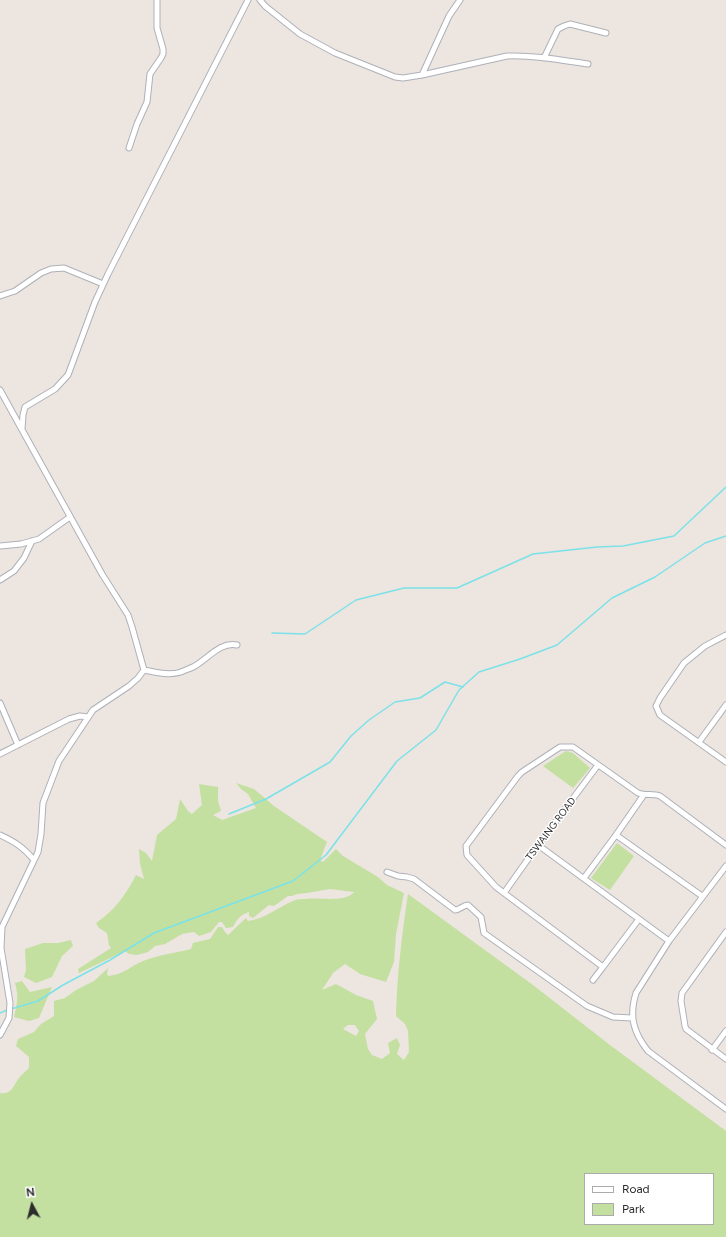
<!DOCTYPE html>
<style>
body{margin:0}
#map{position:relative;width:726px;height:1237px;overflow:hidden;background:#ede5e0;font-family:Figtree,sans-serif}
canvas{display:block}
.legend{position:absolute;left:584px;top:1173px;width:130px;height:52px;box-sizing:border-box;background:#fff;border:1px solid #ababab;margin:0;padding:5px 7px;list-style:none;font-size:12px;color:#2d2d2d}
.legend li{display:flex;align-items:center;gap:8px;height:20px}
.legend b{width:20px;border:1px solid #ababab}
.north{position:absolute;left:12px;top:1185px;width:40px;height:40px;-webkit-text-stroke:3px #fff;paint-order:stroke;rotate:353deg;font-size:11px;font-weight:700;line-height:16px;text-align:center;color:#2d2d2d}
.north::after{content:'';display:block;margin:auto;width:14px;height:18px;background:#2d2d2d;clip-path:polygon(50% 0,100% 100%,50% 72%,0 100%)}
</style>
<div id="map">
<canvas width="726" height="1237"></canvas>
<ul class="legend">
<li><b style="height:5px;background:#fff"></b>Road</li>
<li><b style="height:11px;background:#c3e0a0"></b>Park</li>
</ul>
<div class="north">N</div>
</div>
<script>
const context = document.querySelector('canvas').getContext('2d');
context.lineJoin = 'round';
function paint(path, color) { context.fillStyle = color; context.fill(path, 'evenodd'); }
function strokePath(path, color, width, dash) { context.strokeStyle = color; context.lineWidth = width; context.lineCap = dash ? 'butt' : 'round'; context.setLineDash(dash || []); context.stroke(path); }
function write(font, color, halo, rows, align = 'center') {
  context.font = font + ' Figtree,sans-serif'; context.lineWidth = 3; context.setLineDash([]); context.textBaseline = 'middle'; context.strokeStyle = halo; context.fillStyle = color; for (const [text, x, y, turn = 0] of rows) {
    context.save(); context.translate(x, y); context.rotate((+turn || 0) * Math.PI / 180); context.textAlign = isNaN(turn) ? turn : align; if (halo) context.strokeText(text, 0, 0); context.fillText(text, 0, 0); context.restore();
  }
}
const green = new Path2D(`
 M566,751L573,753L590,768L573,788L543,766Z
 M236,783L254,789L274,806L327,842L320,860L323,862L336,849L343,856L378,877L387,885L404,893L396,934L394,962L386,982L360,974L345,964L333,973L322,990L336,984L356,995L373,1001L377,1019L365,1034L368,1049L372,1055L382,1059L390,1053L388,1043L397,1038L400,1045L397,1054L404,1060L409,1052L408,1031L405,1024L396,1016C397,975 402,934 408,894L533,985L610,1045L726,1131V1237H0V1093C13,1095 13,1085 19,1078C22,1074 26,1071 29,1068V1057L16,1046L18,1039L34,1032L41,1024L54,1016V1001L65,998L76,990L94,981L108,968L107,974L108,976C125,974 129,967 143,961C158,955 175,953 191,949L193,943L201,941L210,939L218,927H222L225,932L228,935L246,918L248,921C265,919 278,907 293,901C297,899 302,899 306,899C318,897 346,903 354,892L330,889L307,893L297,894L292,896H288L274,906L269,905L253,918L249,916V912C240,915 237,919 233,927L226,928L222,922H219L211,932L199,936L194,932L182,934L165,944L155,946L148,952L137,955L129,954L125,951L79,973L78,969L111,948L109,945L107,933L99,928L96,923C114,911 126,895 136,875L144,879L140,864L139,849L146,853L152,861L157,835L176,819L180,799L188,811L192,814L202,805L199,784L218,787V801L221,811L213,815L222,820L256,808L248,794L241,789ZM348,1025H355L359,1031L356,1036L343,1029ZM585,1174H713V1224H585Z
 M617,843L634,856L610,890L591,878Z
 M71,940L73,946L62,956L52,977L36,983L24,977L26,970L25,949L43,943H58Z
 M22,981L30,992L52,987L39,1018L29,1021L14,1017C17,1004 19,996 15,983Z`);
const stream = new Path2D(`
 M272,633L305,634L356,600L404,588H457L533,554L597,547L623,546L674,536L726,487
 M229,814L266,799L330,762L351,736L369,720L395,702L420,698L445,682L463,687
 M11,1009L38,1001L63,985L110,960L154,933L293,881L326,855L397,761L436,730L459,690L479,672L520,659L557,645L612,598L655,577L705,543L726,536
 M0,1013L7,1010`);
const minor = new Path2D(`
 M260,0L265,6L300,34L335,53L395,77L403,78L422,75L507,56C534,55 561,60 588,64
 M544,58L558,29L564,26L570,24L606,33
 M422,75L449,16L460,0
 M129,148L137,124L147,102L150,74L161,58L163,54V49L157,28V0
 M0,296L15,291L41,273L51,269L64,268L103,284
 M0,390L102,574L128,615L132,627L144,670
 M22,429L23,415L25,407L55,389L68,375L95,302L108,274L248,0
 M0,546L21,544L39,539L70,517
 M0,580L14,571L24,558L32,541
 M726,635L705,646L684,663L660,698L656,706L660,715L726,762
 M144,670C155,672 169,676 181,672C185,670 189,669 193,667C207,660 220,641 237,645
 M0,703L18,745
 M699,742L726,705
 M0,754L69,719L80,716L88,717
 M0,835C15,842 23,847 34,860
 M616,835L702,896
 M538,845L669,941
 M726,866L669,941L636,993C629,1016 633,1032 648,1051L726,1109
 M387,872L398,876L407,877L414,879L455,910C460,910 463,905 468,905L481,917L484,933L587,1006L613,1017L632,1018
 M584,878L616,835L643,796
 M504,893L538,845L598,765
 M639,919L603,967L496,887L467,855L466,846L518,776L522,772L560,747H573L638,793C646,796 653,793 660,796L726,845
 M726,932L682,993L681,1001L685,1026L686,1029L726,1059
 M593,980L603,967
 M0,1035L9,1018L10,1003L1,948L2,927L38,852L41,834L43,803L59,761L93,710L129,686L138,678L144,670
 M712,1050L726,1031`);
const streetNames = [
 ["TSWAING ROAD",551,829,-53]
];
paint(green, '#c3e0a0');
strokePath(stream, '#7ae2e8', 1.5);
strokePath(minor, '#adb1b8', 7);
strokePath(minor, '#fff', 5);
write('10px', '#2d2d2d', '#fff', streetNames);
</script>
